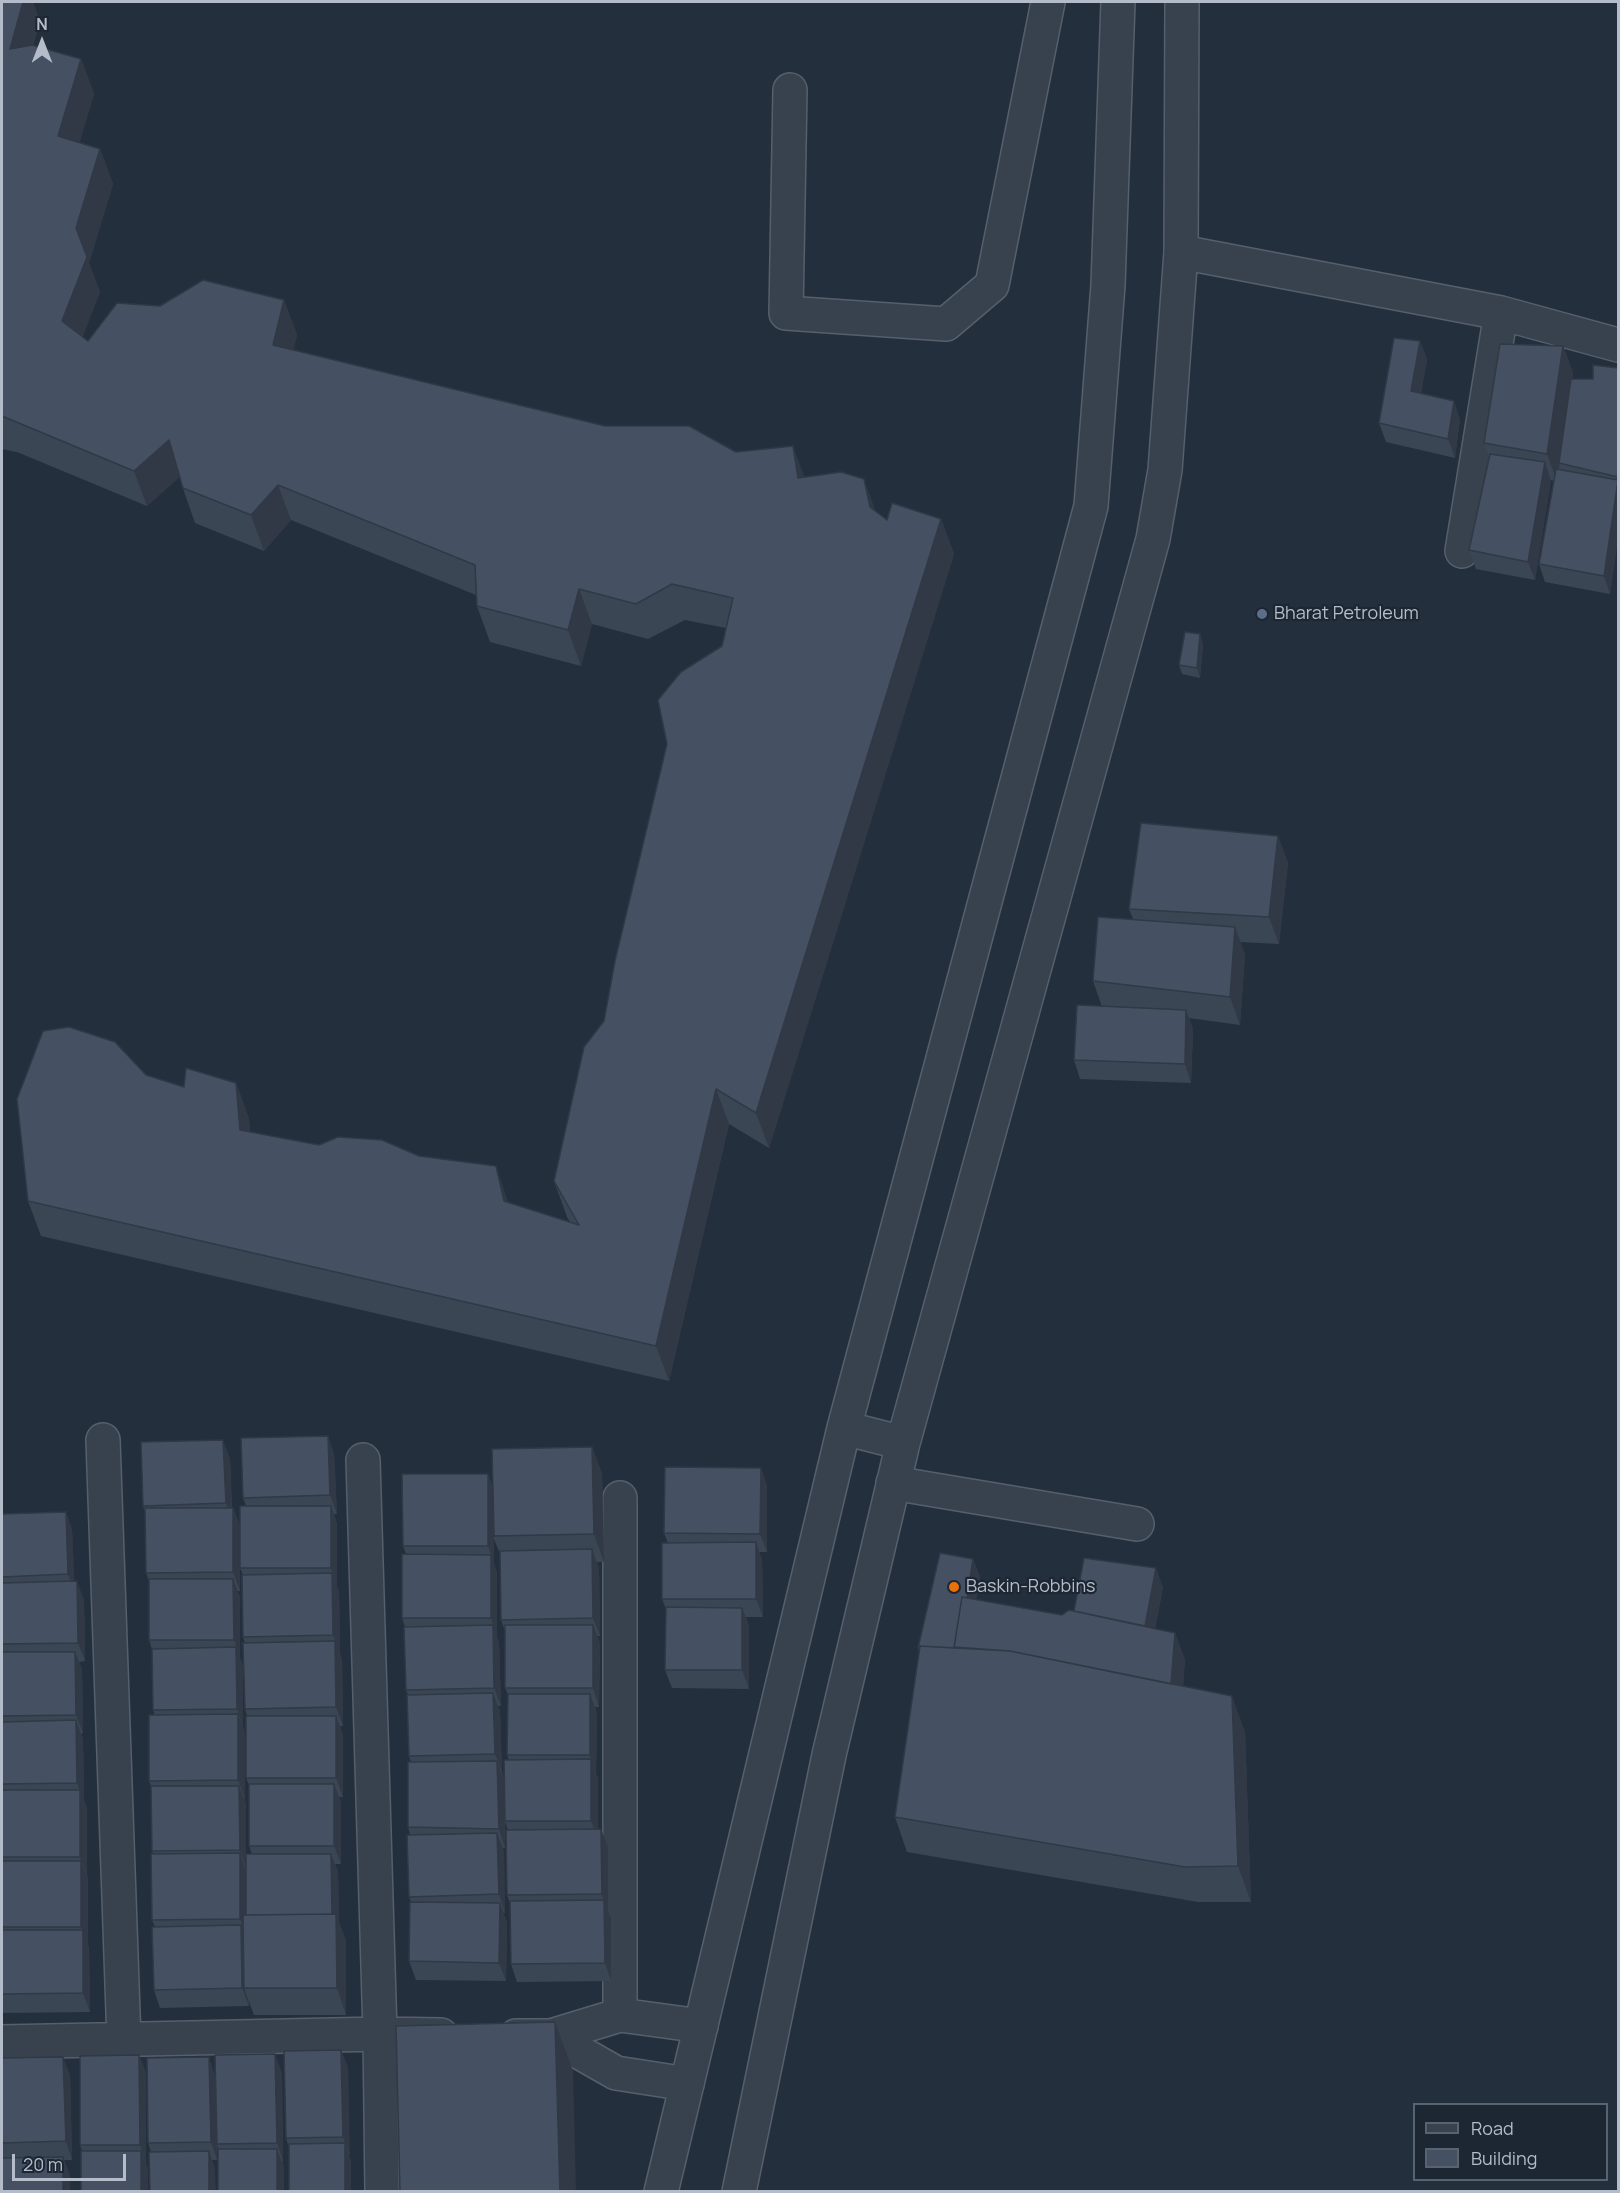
<!DOCTYPE html>
<style>
body{margin:0}
#map{position:relative;width:1620px;height:2193px;overflow:hidden;background:#242f3e;font-family:Manrope,sans-serif}
canvas{display:block}
.frame{position:absolute;inset:0;border:3px solid #b4bcc9;pointer-events:none}
.legend{position:absolute;left:1413px;top:2103px;width:195px;height:78px;box-sizing:border-box;background:#1d2633;border:2px solid #59626f;margin:0;padding:8px 10px;list-style:none;font-size:18px;color:#b4bcc9}
.legend li{display:flex;align-items:center;gap:12px;height:30px}
.legend b{width:30px;border:2px solid #59626f}
.north{position:absolute;left:12px;top:12px;width:60px;height:60px;-webkit-text-stroke:4px #1d2633;paint-order:stroke;rotate:0deg;font-size:16px;font-weight:700;line-height:24px;text-align:center;color:#b4bcc9}
.north::after{content:'';display:block;margin:auto;width:21px;height:27px;background:#b4bcc9;clip-path:polygon(50% 0,100% 100%,50% 72%,0 100%)}
.scale{position:absolute;left:12px;top:2154px;width:114px;height:27px;box-sizing:border-box;border:3px solid #b4bcc9;border-top:0;padding-left:8px;font-size:18px;line-height:21px;white-space:nowrap;color:#b4bcc9;-webkit-text-stroke:4px #1d2633;paint-order:stroke}
</style>
<div id="map">
<canvas width="1620" height="2193"></canvas>
<div class="frame"></div>
<ul class="legend">
<li><b style="height:8px;background:#38414e"></b>Road</li>
<li><b style="height:16px;background:#455162"></b>Building</li>
</ul>
<div class="north">N</div>
<div class="scale">20 m</div>
</div>
<script>
const context = document.querySelector('canvas').getContext('2d');
context.lineJoin = 'round';
function strokePath(path, color, width, dash) { context.strokeStyle = color; context.lineWidth = width; context.lineCap = dash ? 'butt' : 'round'; context.setLineDash(dash || []); context.stroke(path); }
function paint(path, color) { context.fillStyle = color; context.fill(path, 'evenodd'); }
function write(font, color, halo, rows, align = 'center') {
  context.font = font + ' Manrope,sans-serif'; context.lineWidth = 4.5; context.setLineDash([]); context.textBaseline = 'middle'; context.strokeStyle = halo; context.fillStyle = color; for (const [text, x, y, turn = 0] of rows) {
    context.save(); context.translate(x, y); context.rotate((+turn || 0) * Math.PI / 180); context.textAlign = isNaN(turn) ? turn : align; if (halo) context.strokeText(text, 0, 0); context.fillText(text, 0, 0); context.restore();
  }
}
const minor = new Path2D(`
 M790,90L786,313L946,324L992,285L1048,2
 M1181,252L1501,313L1618,345
 M1462,551L1501,313
 M103,1440L124,2041
 M363,1460L380,2034L382,2192
 M893,1483L1137,1524
 M620,2015L701,2026
 M516,2036H551L620,2015V1498
 M551,2036L616,2073L687,2084
 M2,2042L380,2034L441,2035`);
const tertiary = new Path2D(`
 M844,1428L903,1443
 M661,2192L844,1428L1091,506L1108,285L1118,2
 M739,2192L829,1755L903,1443L1153,539L1165,470L1181,252L1182,2`);
const wall = new Path2D(`
 M2,2H33L40,21L33,45L81,59L94,94L79,143L100,149L113,184L89,263L100,292L82,337L88,341L160,306L284,300L297,335L293,350L605,426L736,452L805,477L876,511L887,520L941,519L954,554L769,1148L729,1124L669,1381L41,1236L28,1201L146,1075L184,1087L236,1083L249,1119L250,1132L509,1203L570,1222L567,1217L554,1181L722,646L726,628L685,620L648,639L592,624L581,666L490,642L477,606L476,595L291,520L264,551L195,523L179,477L147,506L17,452L2,449Z
 M1420,341L1427,360L1421,393L1460,419L1455,458L1386,442L1379,423Z
 M1563,346L1573,373L1572,379H1593L1618,368V538L1610,594L1545,582L1539,564L1554,481L1551,480L1535,580L1476,569L1469,550L1489,457L1484,443Z
 M1203,643L1200,678L1182,674L1179,665Z
 M1278,836L1288,863L1279,944L1240,942L1245,954L1240,1025L1189,1018L1193,1029L1191,1083L1080,1079L1074,1060L1102,1007L1093,981L1133,919L1129,909Z
 M328,1436L334,1454L337,1514H334L337,1524V1587L339,1592L340,1654L342,1660L343,1726H340L343,1735V1797H339L341,1802V1864H335L338,1872L339,1922L346,1941V2015H254L249,2002V2006L160,2008L154,1990L155,1927L152,1920L153,1854L152,1851L151,1786L149,1781L155,1715L153,1710L152,1649L149,1640V1581L146,1573L145,1512L143,1506L230,1458L232,1508H233L240,1526V1591H237L240,1597V1658L243,1666V1727L245,1733V1799H244L246,1804V1854H252L249,1846V1785L246,1778L247,1716L245,1709V1643L243,1637V1575L240,1568L246,1506L243,1498Z
 M592,1447L602,1474L604,1562H597L599,1568L600,1636H597L600,1643L599,1707H595L597,1713L596,1774L598,1778V1829L608,1847V1911L611,1918V1981L517,1982L511,1964L510,1904L507,1895L508,1830L505,1822V1848H502L504,1851L505,1913H503L507,1922L506,1981L416,1980L409,1961L411,1902L409,1897L410,1835L408,1827L411,1762L409,1756L408,1695L406,1690L405,1627L402,1618L406,1554L403,1546L488,1474L493,1488ZM494,1539L500,1554L501,1620L505,1631V1688L508,1694L507,1755L509,1760L504,1779L502,1772L500,1711L498,1706H501L499,1643L497,1637V1573L494,1564Z
 M761,1468L767,1486V1552H759L762,1560L763,1617H746L749,1626V1689L672,1688L665,1670L666,1609L662,1599L668,1543L664,1533Z
 M66,1512L72,1530L74,1581L84,1600L85,1661L79,1662L82,1670L83,1733L81,1734L83,1739L84,1800L87,1808V1875L88,1879V1945L89,1948L90,2012L2,2013V1514Z
 M973,1559L980,1577L976,1600L1062,1615L1074,1611L1163,1587L1155,1629L1175,1633L1185,1660L1183,1686L1245,1732L1251,1902H1198L907,1852L895,1817L919,1651L918,1648Z
 M341,2050L348,2068L349,2156L351,2162V2192L289,2148L286,2138Z
 M139,2055L146,2073V2164L148,2169V2192L82,2151L80,2145Z
 M2,2058L70,2075L72,2160H64L70,2176V2192H2Z
 M282,2073L283,2161H282L284,2168V2192L218,2149L217,2145V2160H212L215,2169L151,2152L148,2143L215,2075Z`);
const shadedWall = new Path2D(`
 M23,2H33L40,21L23,84L10,49Z
 M81,59L94,94L71,172L58,136Z
 M100,149L113,184L89,263L100,292L75,357L62,321L76,228Z
 M284,300L297,335L286,381L273,345Z
 M1420,341L1427,360L1418,409L1411,391Z
 M1563,346L1573,373L1557,481L1547,454Z
 M1454,401L1460,419L1455,458L1448,439Z
 M169,440L182,475L147,506L134,471Z
 M793,446L806,481L798,478Z
 M1545,462L1551,481L1535,580L1528,562Z
 M864,479L877,515L870,507Z
 M1618,480V538L1610,594L1604,576Z
 M278,485L291,520L264,551L251,515Z
 M941,519L954,554L769,1148L756,1113Z
 M579,589L592,624L581,666L568,630Z
 M1200,634L1203,643L1200,678L1197,668Z
 M1278,836L1288,863L1279,944L1269,917Z
 M1235,927L1245,954L1240,1025L1230,997Z
 M1186,1010L1193,1029L1191,1083L1185,1064Z
 M236,1083L249,1119L252,1165L240,1130Z
 M716,1089L729,1124L669,1381L656,1346Z
 M496,1166L508,1201L517,1236L504,1201Z
 M328,1436L334,1454L337,1514L330,1495Z
 M223,1440L230,1458L232,1522L226,1503Z
 M592,1447L602,1474L604,1562L594,1534Z
 M761,1468L767,1486V1552L760,1534Z
 M488,1474L494,1493V1564L488,1546Z
 M331,1506L337,1524V1587L331,1568Z
 M233,1508L240,1526V1591L233,1572Z
 M66,1512L72,1530L75,1593L68,1574Z
 M756,1542L762,1560L763,1617L756,1599Z
 M592,1549L599,1568L600,1636L593,1618Z
 M491,1555L497,1573V1637L491,1618Z
 M973,1559L980,1577L968,1650L958,1648Z
 M1156,1568L1163,1587L1150,1652L1143,1633Z
 M332,1573L339,1592L340,1654L333,1635Z
 M233,1579L240,1597V1658L234,1640Z
 M77,1581L84,1600L85,1661L78,1643Z
 M742,1608L749,1626V1689L742,1670Z
 M493,1625L499,1643L501,1706L494,1688Z
 M593,1625L600,1643L599,1707L593,1688Z
 M1175,1633L1185,1660L1180,1718L1170,1691Z
 M335,1641L342,1660L343,1726L336,1707Z
 M236,1647L243,1666V1727L237,1709Z
 M75,1652L82,1670L83,1733L76,1715Z
 M493,1693L500,1711L502,1772L495,1754Z
 M590,1694L597,1713L596,1774L590,1755Z
 M1232,1696L1245,1732L1251,1902L1238,1866Z
 M238,1714L245,1733V1799L238,1780Z
 M336,1716L343,1735V1797L336,1778Z
 M76,1720L83,1739L84,1800L87,1808V1875L80,1857V1791L77,1783Z
 M591,1759L598,1778V1839L591,1821Z
 M497,1761L504,1779L505,1848L499,1829Z
 M334,1784L341,1802V1864L334,1846Z
 M239,1786L246,1804V1868L240,1850Z
 M601,1829L608,1847V1911L611,1918V1981L605,1963L604,1901L602,1894Z
 M497,1833L504,1851L505,1913L499,1894Z
 M240,1853L246,1872L247,1938L240,1919Z
 M331,1854L338,1872L339,1922L346,1941V2015L337,1988L332,1917Z
 M81,1861L88,1879V1945L89,1948L90,2012L83,1993V1930L81,1927Z
 M500,1903L507,1922L506,1981L499,1963Z
 M241,1925L248,1944L244,1988L249,2002V2006L242,1988Z
 M555,2022L573,2071L576,2192H560Z
 M341,2050L348,2068L350,2156L343,2137Z
 M275,2054L282,2073L283,2161L277,2143Z
 M139,2055L146,2073V2164L140,2145Z
 M63,2057L70,2075L72,2160L66,2141Z
 M209,2057L215,2075L217,2160L211,2142Z
 M345,2143L351,2162V2192H345Z
 M277,2149L284,2168V2192H277Z
 M141,2151L148,2169V2192H141Z
 M209,2151L215,2169L216,2192H209Z
 M63,2157L70,2176V2192H63Z`);
const building = new Path2D(`
 M2,2H23L10,49L32,45L81,59L58,136L100,149L76,228L87,257L62,321L88,341L117,303L160,306L203,280L284,300L273,345L605,426H689L736,452L793,446L798,478L841,472L864,479L870,507L887,520L892,503L941,519L756,1113L716,1089L656,1346L28,1201L17,1099L43,1031L69,1027L115,1042L146,1075L184,1087L186,1068L236,1083L240,1130L319,1145L338,1137L382,1140L419,1156L496,1166L504,1201L579,1225L554,1181L584,1047L604,1021L615,961L667,744L658,700L681,672L722,646L733,598L672,584L636,604L579,589L568,630L477,606L475,565L278,485L251,515L183,488L169,440L134,471L2,416Z
 M1394,338L1420,341L1411,391L1454,401L1448,439L1379,423Z
 M1500,344L1563,346L1547,454L1484,443Z
 M1593,365L1618,368V477L1559,463L1571,379H1593Z
 M1490,454L1545,462L1528,562L1469,550Z
 M1556,469L1618,480L1604,576L1539,564Z
 M1185,632L1200,634L1197,668L1179,665Z
 M1141,823L1278,836L1269,917L1129,909Z
 M1098,917L1235,927L1230,997L1093,981Z
 M1077,1005L1186,1010L1185,1064L1074,1060Z
 M328,1436L330,1495L243,1498L241,1438Z
 M223,1440L226,1503L143,1506L141,1442Z
 M592,1447L594,1534L494,1536L492,1449Z
 M665,1467L761,1468L760,1534L664,1533Z
 M402,1474H488V1546H403Z
 M240,1506H331V1568H240Z
 M145,1508H233V1572L146,1573Z
 M66,1512L68,1574L2,1577V1514Z
 M756,1542V1599H662V1543Z
 M592,1549L593,1618L501,1620L500,1551Z
 M940,1553L973,1559L967,1598L962,1597L954,1648L920,1646V1648H918Z
 M402,1554L491,1555V1618H402Z
 M1084,1558L1156,1568L1145,1626L1074,1611Z
 M332,1573L333,1635L243,1637L242,1575Z
 M149,1579H233L234,1640H149Z
 M77,1581L78,1643L2,1644V1583Z
 M962,1597L1062,1615L1069,1610L1175,1633L1171,1684L1010,1651L954,1647Z
 M666,1607L742,1608V1670H665Z
 M493,1625L494,1688L406,1690L404,1627Z
 M505,1625H593V1688H505Z
 M335,1641L336,1707L245,1709L243,1643Z
 M920,1646L1010,1651L1232,1696L1238,1866L1185,1867L895,1817Z
 M236,1647L237,1709L153,1710L152,1649Z
 M2,1652H75L76,1715L2,1716Z
 M493,1693L495,1754L409,1756L407,1695Z
 M508,1694H590V1755H507Z
 M238,1714V1780L149,1781V1715Z
 M246,1716H336V1778H246Z
 M76,1720L77,1783L2,1784V1722Z
 M591,1759V1821H505L504,1760Z
 M497,1761L499,1829L408,1827V1762Z
 M249,1784H334V1846H249Z
 M151,1786H239L240,1850L152,1851Z
 M2,1790H80V1857H2Z
 M601,1829L602,1894L507,1895L506,1830Z
 M497,1833L499,1894L409,1897L407,1835Z
 M240,1853V1919L152,1920L151,1854Z
 M246,1854H331L332,1914L246,1915Z
 M2,1861H81V1927H2Z
 M604,1900L605,1963L511,1964L510,1901Z
 M410,1902L500,1903L499,1963L409,1961Z
 M336,1914L337,1988H244L243,1915Z
 M241,1925L242,1988L154,1990L152,1927Z
 M2,1930H83V1993L2,1994Z
 M555,2022L560,2192H400L396,2026Z
 M341,2050L343,2137L286,2138L284,2051Z
 M275,2054L277,2143L217,2144L215,2055Z
 M139,2055L140,2145H80V2056Z
 M63,2057L66,2141L2,2143V2058Z
 M209,2057L211,2142L148,2143L147,2058Z
 M345,2143V2192H289V2144Z
 M218,2149H277V2192H218Z
 M81,2151H141V2192H81Z
 M209,2151V2192H150L149,2152Z
 M63,2157V2192H2V2158Z`);
const markers = [
 [1262,614,6,"#5c6f8a"],
 [954,1587,6,"#e8710a"]
];
const poiNames = [
 ["Bharat Petroleum",1274,614],
 ["Baskin-Robbins",966,1587]
];
strokePath(minor, '#565f6c', 36);
strokePath(tertiary, '#565f6c', 36);
strokePath(minor, '#38414e', 33);
strokePath(tertiary, '#38414e', 33);
paint(wall, '#3b4654');
paint(shadedWall, '#303945');
paint(building, '#455162');
strokePath(building, '#303945', 1.5);
for (const [x, y, r, color] of markers) { const dot = new Path2D(); dot.arc(x, y, r, 0, 2 * Math.PI); context.fillStyle = color; context.fill(dot); strokePath(dot, '#1d2633', 2); }
write('18px', '#b4bcc9', '#1d2633', poiNames, 'left');
</script>
